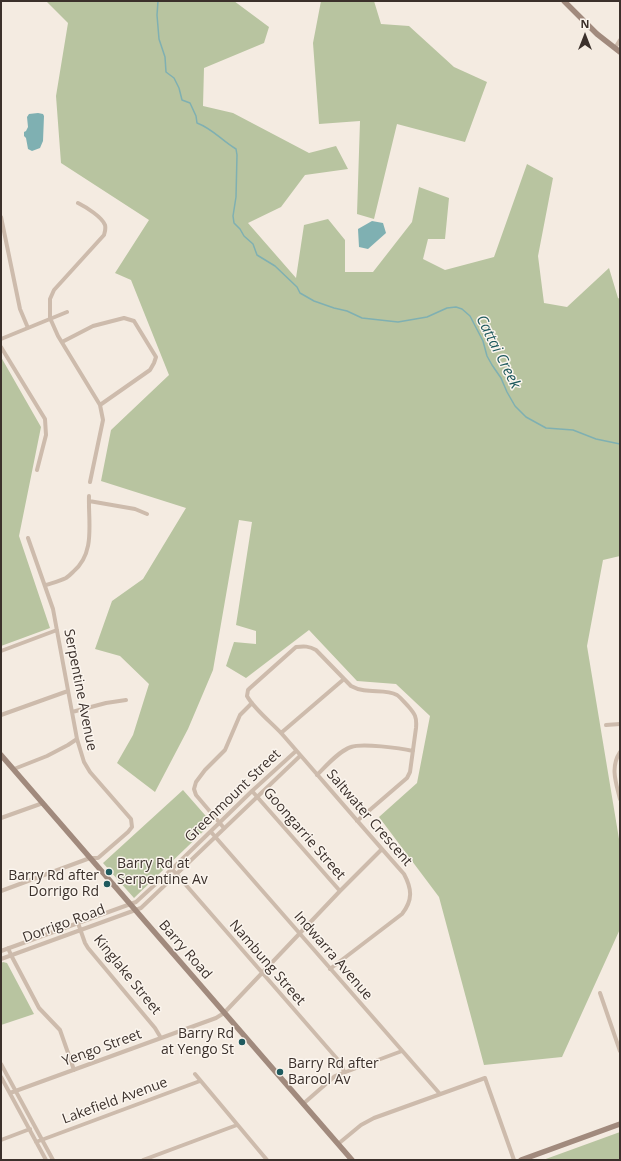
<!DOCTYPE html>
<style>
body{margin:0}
#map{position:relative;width:621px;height:1161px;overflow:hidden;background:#f4ebe1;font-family:"Open Sans",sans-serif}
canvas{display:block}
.frame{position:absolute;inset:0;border:2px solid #3b302b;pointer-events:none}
.north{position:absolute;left:565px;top:16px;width:40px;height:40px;-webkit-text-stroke:3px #fbf5ee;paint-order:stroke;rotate:0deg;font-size:11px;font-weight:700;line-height:16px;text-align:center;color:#3b302b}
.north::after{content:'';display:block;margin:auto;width:14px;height:18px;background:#3b302b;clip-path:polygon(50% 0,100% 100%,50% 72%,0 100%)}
</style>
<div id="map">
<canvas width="621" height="1161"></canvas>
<div class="frame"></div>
<div class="north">N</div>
</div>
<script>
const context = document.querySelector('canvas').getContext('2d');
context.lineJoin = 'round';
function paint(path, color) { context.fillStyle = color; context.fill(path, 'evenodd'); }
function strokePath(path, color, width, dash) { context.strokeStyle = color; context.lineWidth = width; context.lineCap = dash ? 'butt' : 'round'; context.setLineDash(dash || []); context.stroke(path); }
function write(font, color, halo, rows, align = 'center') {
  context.font = font + ' "Open Sans",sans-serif'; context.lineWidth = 3; context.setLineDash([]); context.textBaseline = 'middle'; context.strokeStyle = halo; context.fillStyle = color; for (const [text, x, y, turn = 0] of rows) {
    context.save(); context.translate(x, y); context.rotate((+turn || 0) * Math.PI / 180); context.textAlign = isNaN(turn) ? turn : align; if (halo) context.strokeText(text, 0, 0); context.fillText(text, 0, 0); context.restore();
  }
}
const green = new Path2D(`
 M46,1H234L269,27L264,43L204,68L203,106L233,113L309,153L336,146L348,169L305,175L281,207L248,223L296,278L304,225L328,219L345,240V272H373L412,222L419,187L449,198L445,239H428L423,259L445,270L494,257L527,164L553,178L538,256L544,303L567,307L609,268L618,298L620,299V556L603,560L587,646L620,845V929L562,1057L484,1065L439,897L379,817L417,783L430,716L396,684L357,681L309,630L246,678L226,666L234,642L256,644V631L236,625L252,522L239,520L213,670L188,729L155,792L117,763L133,735L149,684L120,656L95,649L112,601L143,579L186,508L101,481L111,430L169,375L131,280L115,273L149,220L61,163L56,96L68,23Z
 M321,1H374L381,24L409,26L454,67L487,82L465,142L397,124L374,219L357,214L360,121L319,124L313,43Z
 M1,357L41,427L19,536L50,628L1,646Z
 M183,790L212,823L134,898L103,863Z
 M3,962L7,963L34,1014L1,1025V963Z
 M620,1132V1160H543Z`);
const water = new Path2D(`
 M38,113L43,114L44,116L43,141L40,148L32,151L28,149L26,138L24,136V132L26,131L28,127L27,117L29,114Z
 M372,221L383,223L386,233L368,249L359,247L358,229Z`);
const stream = new Path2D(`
 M158,1L157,15L159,39L165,57L166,72L174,78L179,88L182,100L190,103L196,116L197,123C213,129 221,140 236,149L237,155L236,197L233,216L234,223L240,229L244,236L253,244L257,255L275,266L297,287L300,293L314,301L334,308L347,311L362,318L398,322L427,317L447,308L456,307L462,309L470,316L483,341L487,356L492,365L501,378L507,392L515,406L526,417L546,428L573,430L596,439L620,444`);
const street = new Path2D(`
 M615,48L620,40
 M78,203C86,207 102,217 105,225C106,229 105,231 104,235L54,290L50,299V318L58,336L100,405L103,420L90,482
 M1,217L20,309L28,328
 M1,339L67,312
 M62,342L93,326L124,318L134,321L156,357L154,363L150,370L100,405
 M1,347L45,419L46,435L37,470
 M89,501L135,509L147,514
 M46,585C52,583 60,581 66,578C69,576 71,574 73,572C96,553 88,522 89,496
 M1,651L57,630
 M72,712L106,703L126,700
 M1,715L68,691
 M606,725L620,724
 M281,733L344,679
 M620,752C610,767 616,783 620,799
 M14,769L47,756L68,745L77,739
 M317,775C326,766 339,751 351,747C362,743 400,748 413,751
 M252,791L340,891
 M1,818L43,803
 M224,828L196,795L194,789L196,782L205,770L225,750L240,715L252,703
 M211,832L440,1094
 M172,869L339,1061L342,1066L344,1072
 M1,891L90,858H98L128,832L132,827L131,819L90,772L84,762L77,739L53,609L28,538
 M78,923L85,943L88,948L155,1028L161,1038
 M8,948L11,955L39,1008L60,1030L74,1070
 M1,951L136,902L172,869L252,791L296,751
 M1,959L141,908L300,756
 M330,969L402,914C413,900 412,889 404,874C363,828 323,781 282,734C272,723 254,709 247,696L248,690L250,688L296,647C304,646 309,646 316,650L351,686C367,695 384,688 397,695C401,698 404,702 408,706C415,714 417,717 416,728L410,772L407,778L357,821
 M600,993L620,1051
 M1,1064L53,1160
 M195,1074L267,1160
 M1,1077L46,1160
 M10,1093L216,1018L224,1013L340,891L382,849
 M303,1104L335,1076L402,1051
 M1,1140L30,1129
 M36,1142L200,1081
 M338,1144L361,1125L374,1118L485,1078L514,1160
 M143,1160L237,1125`);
const secondary = new Path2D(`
 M564,1L597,34L620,52
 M1,755L352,1160
 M521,1160L620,1124`);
const markers = [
 [109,872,4,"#1f5a5e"],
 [107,884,4,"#1f5a5e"],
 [242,1042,4,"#1f5a5e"],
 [280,1072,4,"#1f5a5e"]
];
const streetNames = [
 ["Serpentine Avenue",80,690,79],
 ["Greenmount Street",233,796,-44],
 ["Saltwater Crescent",369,818,49],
 ["Goongarrie Street",304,834,49],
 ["Dorrigo Road",64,924,-20],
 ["Barry Road",185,950,49],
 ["Indwarra Avenue",333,956,49],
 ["Nambung Street",267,963,49],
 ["Kinglake Street",127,975,51],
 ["Yengo Street",102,1048,-20],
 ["Lakefield Avenue",115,1101,-20]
];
const poiNames = [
 ["Barry Rd at",117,864],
 ["Serpentine Av",117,880],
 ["Barry Rd after",99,876,"right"],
 ["Dorrigo Rd",99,892,"right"],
 ["Barry Rd",234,1034,"right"],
 ["at Yengo St",234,1050,"right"],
 ["Barry Rd after",288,1064],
 ["Barool Av",288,1080]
];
const waterNames = [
 ["Cattai Creek",498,352,63]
];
paint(green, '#b8c4a0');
paint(water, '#7fb0b2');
strokePath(stream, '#7fb0b2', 1.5);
strokePath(street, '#cdbbac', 4);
strokePath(secondary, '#a18a7d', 5.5);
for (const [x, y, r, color] of markers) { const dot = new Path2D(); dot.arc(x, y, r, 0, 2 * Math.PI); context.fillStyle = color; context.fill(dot); strokePath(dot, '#fbf5ee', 1.5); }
write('14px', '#3b302b', '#fbf5ee', streetNames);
write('14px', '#3b302b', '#fbf5ee', poiNames, 'left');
write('italic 15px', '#1f5a5e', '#fbf5ee', waterNames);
</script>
